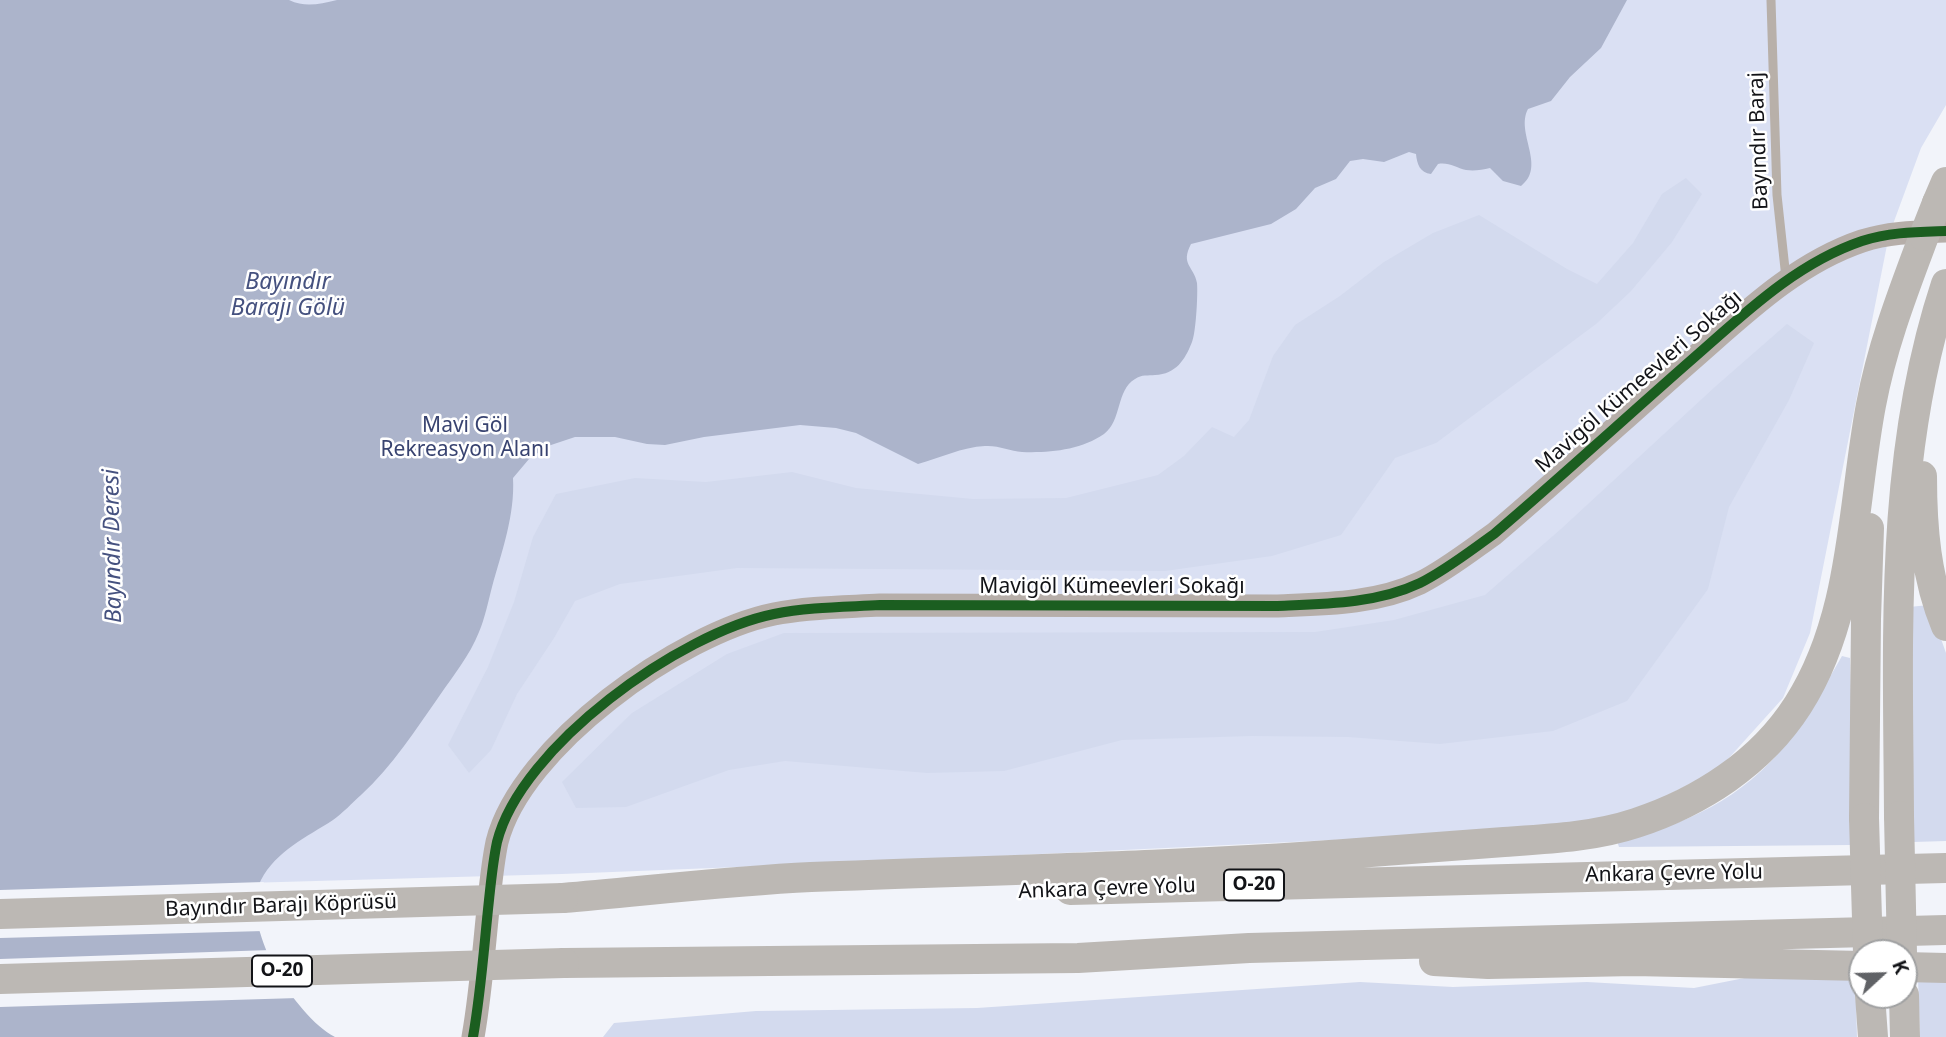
<!DOCTYPE html>
<meta charset="utf-8">
<style>
body{margin:0}
#map{position:relative;width:1946px;height:1037px;overflow:hidden;background:#f2f4fa;font-family:"Noto Sans",sans-serif}
canvas{display:block}
.north{position:absolute;left:1848px;top:939px;width:70px;height:70px;box-sizing:border-box;background:#fff;border:2px solid #a0a1a2;border-radius:50%;rotate:68deg;font-size:19px;font-weight:700;line-height:28px;text-align:center;color:#121317}
.north::after{content:'';display:block;margin:auto;width:24px;height:32px;background:#606266;clip-path:polygon(50% 0,100% 100%,50% 72%,0 100%)}
</style>
<div id="map">
<canvas width="1946" height="1037"></canvas>
<div class="north">K</div>
</div>
<script>
const context = document.querySelector('canvas').getContext('2d');
context.lineJoin = 'round';
function paint(path, color) { context.fillStyle = color; context.fill(path, 'evenodd'); }
function strokePath(path, color, width, dash) { context.strokeStyle = color; context.lineWidth = width; context.lineCap = dash ? 'butt' : 'round'; context.setLineDash(dash || []); context.stroke(path); }
function write(font, color, halo, rows, align = 'center') {
  context.font = font + ' "Noto Sans",sans-serif'; context.lineWidth = 5; context.setLineDash([]); context.textBaseline = 'middle'; context.strokeStyle = halo; context.fillStyle = color; for (const [text, x, y, turn = 0] of rows) {
    context.save(); context.translate(x, y); context.rotate((+turn || 0) * Math.PI / 180); context.textAlign = isNaN(turn) ? turn : align; if (halo) context.strokeText(text, 0, 0); context.fillText(text, 0, 0); context.restore();
  }
}
const green = new Path2D(`
 M0,0H1946V105L1921,148L1889,235L1810,633L1783,698L1719,769L1640,809L1541,830L915,860L562,874L0,890Z`);
const forest = new Path2D(`
 M1686,178L1702,194L1672,242L1631,291L1596,324L1436,443L1395,458L1341,535L1272,556L1165,571L737,568L620,584L575,601L554,638L517,694L491,750L469,773L448,745L488,667L514,602L533,537L556,494L635,478L706,482L792,472L856,488L973,499L1066,498L1158,475L1184,456L1212,427L1234,437L1249,420L1273,356L1295,325L1340,296L1384,262L1433,233L1479,215L1567,269L1597,284L1633,243L1662,194Z
 M1787,324L1814,343L1789,400L1729,507L1708,589L1627,701L1553,731L1440,744L1348,737L1252,736L1122,740L1004,771L927,773L785,761L729,770L626,807L576,808L562,782L632,713L727,654L784,633L1315,632L1394,620L1485,595L1561,529L1716,386Z
 M1929,605L1946,653V841L1913,842L1909,607Z
 M1842,656L1850,658L1852,732L1851,845L1619,847L1617,841C1686,825 1742,799 1787,743C1809,716 1825,685 1842,656Z
 M1790,969L1855,971L1857,1037H603L614,1023L756,1011L977,1008L1360,982L1453,987L1587,982L1694,988Z
 M1946,977V1037H1920L1918,978Z`);
const water = new Path2D(`
 M0,0H289C306,8 319,4 337,0H1627L1601,48L1570,77L1551,101L1528,109C1515,133 1547,166 1521,186L1503,181L1490,168C1482,170 1474,171 1466,170C1456,168 1449,162 1438,164L1431,174C1420,173 1417,164 1416,154L1409,152L1384,162L1363,159L1350,161L1336,179L1315,188L1296,209L1271,224L1191,244C1180,265 1194,266 1197,283C1198,294 1196,333 1192,342C1185,360 1176,374 1155,375C1148,376 1142,374 1135,379C1116,390 1122,421 1104,434C1081,450 1050,453 1022,452C1010,451 998,445 985,446C962,447 940,458 918,464L856,433L836,428L800,425L704,437L665,445L647,444L615,437H575L548,446L529,459L513,478C515,515 502,551 492,587C488,602 485,618 479,632C470,655 453,676 440,695C416,729 392,767 361,795C352,803 343,813 333,820C307,837 276,851 261,880C238,924 295,1016 335,1037H0Z`);
const pier = new Path2D(`
 M264,882L259,893L264,931L0,938V890Z
 M271,950L285,980L298,998L0,1007V959Z`);
const lane = new Path2D(`
 M1771,0L1777,195L1786,278`);
const secondary = new Path2D(`
 M473,1037C481,992 484,946 489,900C491,881 493,861 497,842C521,746 680,633 774,614C808,607 845,607 880,605L1275,606C1323,604 1376,604 1420,583C1446,570 1470,551 1494,534C1560,478 1624,419 1689,362C1742,316 1794,264 1862,241C1890,232 1917,232 1946,231`);
const highway = new Path2D(`
 M1937,203L1946,182
 M1922,476C1922,528 1926,578 1946,626
 M1899,816C1898,638 1889,456 1946,284
 M1864,818L1866,619L1869,528
 M1070,890L1946,868
 M563,898C645,891 728,881 811,877C989,870 1166,867 1344,854C1397,850 1451,846 1504,842C1548,839 1594,837 1636,823C1700,802 1761,763 1798,705C1855,616 1852,505 1871,405C1882,346 1903,292 1924,236
 M1434,961L1488,964L1634,961L1862,966
 M564,963L1078,958L1249,948L1946,930
 M1904,967L1946,968
 M1870,995L1873,1037
 M1904,995L1905,1037`);
const highwayBridge = new Path2D(`
 M1924,236L1937,203
 M1899,816L1902,953
 M1864,818L1868,953
 M0,914L563,898
 M0,979L564,963`);
const cycleway = new Path2D(`
 M473,1037C481,992 484,946 489,900C491,881 493,861 497,842C521,746 680,633 774,614C808,607 845,607 880,605L1275,606C1323,604 1376,604 1420,583C1446,570 1470,551 1494,534C1560,478 1624,419 1689,362C1742,316 1794,264 1862,241C1890,232 1917,232 1946,231`);
const shields = [
 [1254,885,60],
 [282,971,60]
];
const shieldNames = [
 ["O-20",1254,885],
 ["O-20",282,971]
];
const streetNames = [
 ["Bayındır Baraj",1759,141,-92],
 ["Mavigöl Kümeevleri Sokağı",1639,382,-41],
 ["Mavigöl Kümeevleri Sokağı",1112,587],
 ["Ankara Çevre Yolu",1674,874,-1],
 ["Ankara Çevre Yolu",1107,889,-2],
 ["Bayındır Barajı Köprüsü",281,906,-2]
];
const parkNames = [
 ["Mavi Göl",465,426],
 ["Rekreasyon Alanı",465,450]
];
const waterNames = [
 ["Bayındır",288,282],
 ["Barajı Gölü",288,308],
 ["Bayındır Deresi",113,546,-91]
];
paint(green, '#dae0f3');
paint(forest, '#d3daee');
paint(water, '#acb4cb');
paint(pier, '#f2f4fa');
strokePath(lane, '#b8b0a9', 9);
strokePath(secondary, '#b6aea9', 23);
strokePath(highway, '#bcb8b4', 30);
strokePath(highwayBridge, '#bcb8b4', 30);
strokePath(cycleway, '#1b5e20', 10);
for (const [x, y, w] of shields) { const box = new Path2D(); box.roundRect(x - w / 2, y - 15.5, w, 31, 5); context.fillStyle = '#fff'; context.fill(box); strokePath(box, '#121317', 2); }
write('bold 19px', '#121317', null, shieldNames);
write('21px', '#121317', '#fff', streetNames);
write('21px', '#384370', '#fff', parkNames);
write('italic 23px', '#45517f', '#fff', waterNames);
</script>
